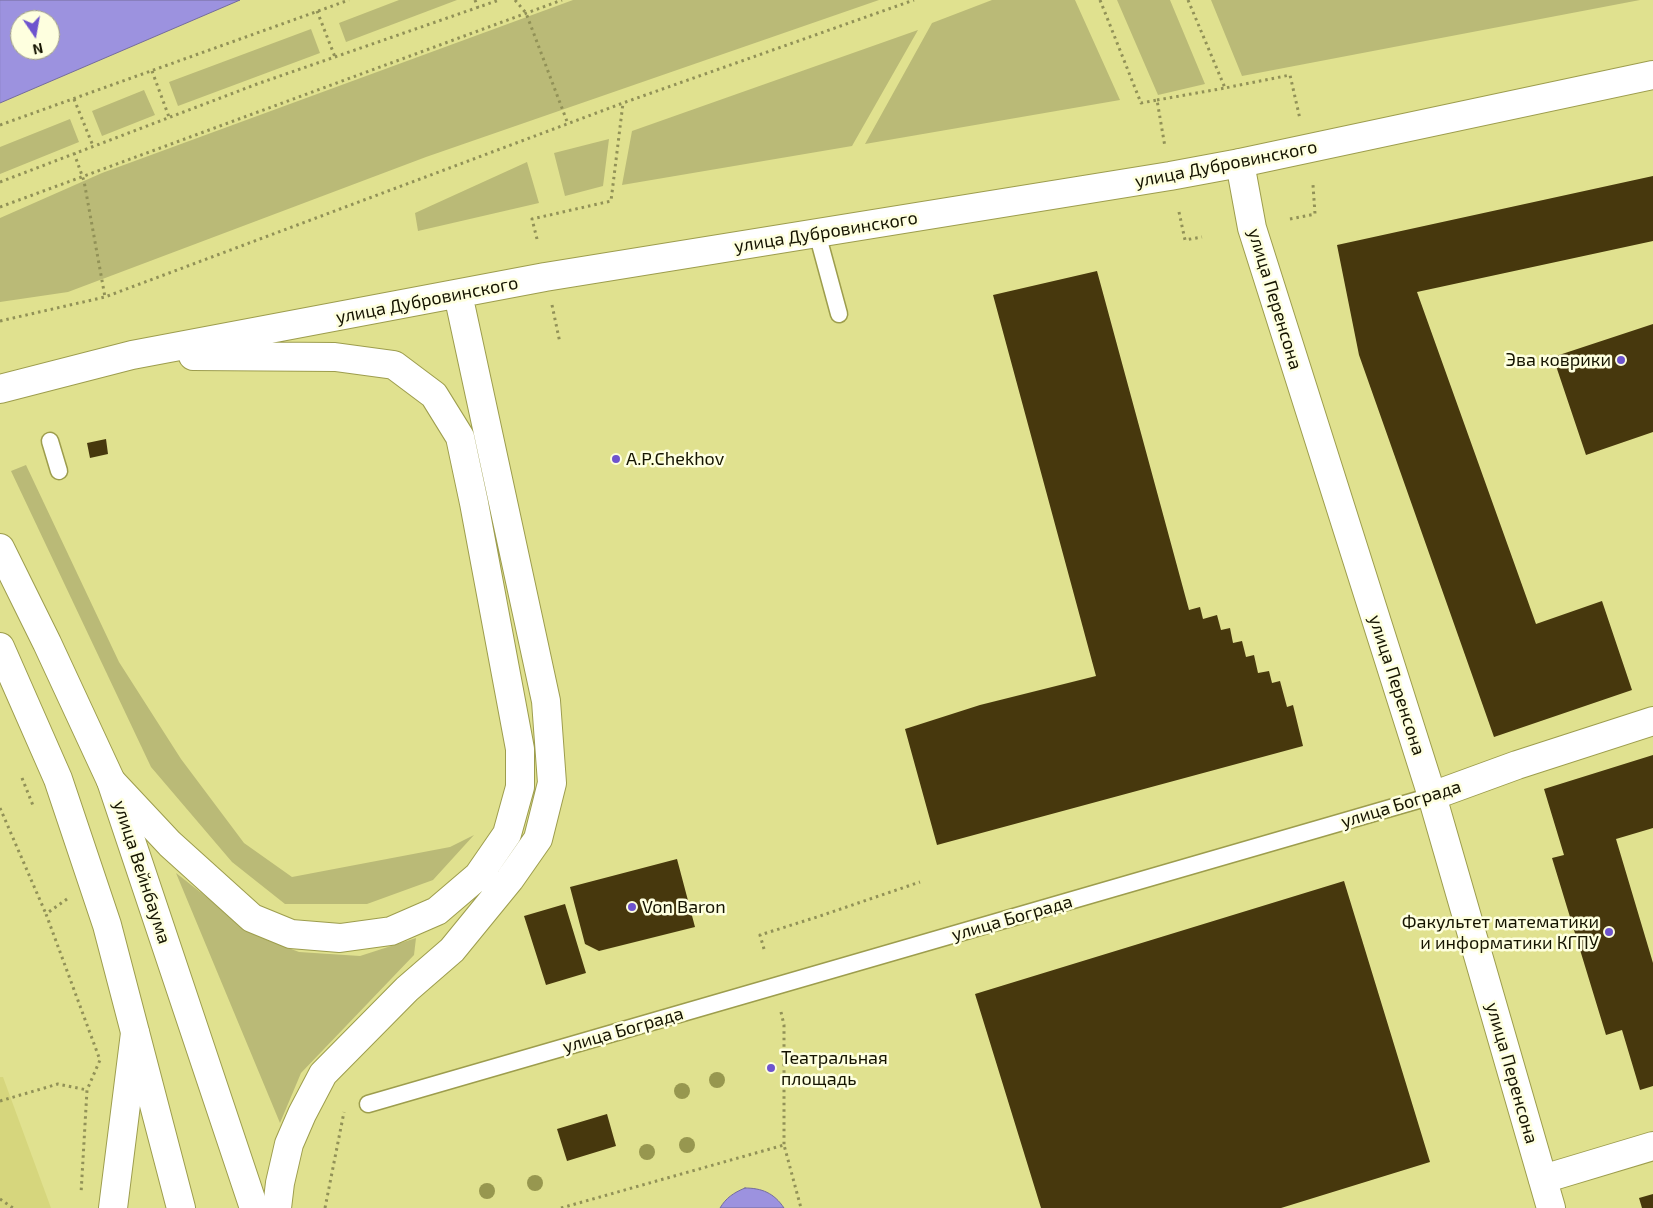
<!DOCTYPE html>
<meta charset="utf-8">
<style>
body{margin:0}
#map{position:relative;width:1653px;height:1208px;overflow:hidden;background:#e0e18f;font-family:"Exo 2",sans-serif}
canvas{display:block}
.north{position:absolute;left:10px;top:10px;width:50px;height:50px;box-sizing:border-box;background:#feffdf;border:1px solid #a1a186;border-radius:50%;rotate:168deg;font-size:14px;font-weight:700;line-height:20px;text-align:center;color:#151400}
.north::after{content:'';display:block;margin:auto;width:18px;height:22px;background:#6e54ce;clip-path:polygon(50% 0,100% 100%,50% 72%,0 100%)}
</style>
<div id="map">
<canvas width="1653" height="1208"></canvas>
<div class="north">N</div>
</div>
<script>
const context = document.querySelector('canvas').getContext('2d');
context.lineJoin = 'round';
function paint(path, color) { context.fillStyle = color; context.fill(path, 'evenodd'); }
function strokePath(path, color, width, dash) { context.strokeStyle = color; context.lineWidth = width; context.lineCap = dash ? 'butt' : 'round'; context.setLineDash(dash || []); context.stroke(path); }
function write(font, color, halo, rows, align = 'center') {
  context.font = font + ' "Exo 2",sans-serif'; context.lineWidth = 5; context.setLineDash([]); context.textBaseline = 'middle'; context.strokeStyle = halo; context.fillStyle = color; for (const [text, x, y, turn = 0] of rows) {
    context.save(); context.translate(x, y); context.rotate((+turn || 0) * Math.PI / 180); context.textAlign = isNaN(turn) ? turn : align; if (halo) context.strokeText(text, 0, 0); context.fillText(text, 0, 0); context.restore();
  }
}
const built = new Path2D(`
 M0,1077H3L51,1208H0Z`);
const green = new Path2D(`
 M399,0H457L346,42L339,23Z
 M573,0H879L426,157L68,292L0,302V218L102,173Z
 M992,0H1075L1120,100L865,144L932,23Z
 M1117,0H1170L1205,84L1158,95Z
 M1211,0H1640L1242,76Z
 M311,29L320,53L178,106L169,82Z
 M918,30L852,146L622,185L632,131Z
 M144,90L155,115L102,136L92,111Z
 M70,119L79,142L0,174V147Z
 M609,139L603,186L565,196L554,153Z
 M527,162L539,203L418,231L415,213Z
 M26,465L119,662L181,759L244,843L292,877L450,847L474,835L433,880L367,904H285L232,862L151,767L11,471Z
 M176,873L227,913L265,939L299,952L360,956L416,938L414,955L301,1073L280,1123Z`);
const water = new Path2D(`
 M0,0H240L0,103ZM20,20H50V50H20Z
 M745,1188C762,1188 774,1193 784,1208H720C726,1198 733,1193 745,1188Z`);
const building = new Path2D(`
 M1653,176V241L1417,292L1536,624L1602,601L1632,690L1494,737L1359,355L1337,245Z
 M1097,271L1189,610L1200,607L1203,619L1217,615L1221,630L1230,628L1233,643L1242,641L1246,657L1254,655L1258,673L1269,671L1272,683L1280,681L1287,707L1293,705L1303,746L937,845L905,729L980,705L1096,676L993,295Z
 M1653,324V432L1586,455L1553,357Z
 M106,439L108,454L90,458L87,443Z
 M1653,755V828L1616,839L1653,963V1086L1640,1090L1622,1030L1606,1035L1552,858L1564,855L1544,789Z
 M677,859L695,927L599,951L585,944L570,887Z
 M1344,881L1430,1162L1281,1208H1041L975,994Z
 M565,904L586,973L546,985L524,916Z
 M607,1114L616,1146L567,1161L557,1129Z
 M1653,1194V1208H1642L1639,1198Z`);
const path = new Path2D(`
 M475,0L478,8
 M515,0L526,13L568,124
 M1100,0L1141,103L1157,100L1165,147
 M1188,0L1225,88L1290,75L1300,119
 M317,11L335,57
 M152,71L169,117
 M74,99L93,146
 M1157,100L1225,88
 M0,125L349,0
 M74,153L84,181L105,297
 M0,182L257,84L499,0
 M0,207L562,0
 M1179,212L1185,240L1202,237
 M1290,219L1315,214L1313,185
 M537,239L532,219L611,201L623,103
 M552,305L560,343
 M0,321L105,297L623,103L914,0
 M22,778L34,808
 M0,808L46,914
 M67,899L46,914L100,1060L87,1090L81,1194
 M764,949L760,935L820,916L920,882
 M781,1012L784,1025V1145
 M0,1101L58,1084L87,1090
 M0,1199L13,1208
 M325,1208L344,1112
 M561,1208L784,1145L801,1208`);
const service = new Path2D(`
 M817,233L839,314
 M50,441L59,471
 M368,1104L1432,796`);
const minor = new Path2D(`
 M1432,796L1517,765L1653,721
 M1543,1179L1653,1146`);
const tertiary = new Path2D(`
 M1240,163L1252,228L1432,796L1551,1208`);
const secondary = new Path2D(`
 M0,389L132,355L545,277L1170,176L1240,163L1653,75
 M111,781L170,844L252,918L291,934L340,938L391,931L437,911L478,876L507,834L520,787V749L474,503L460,437L434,395L394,365L335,357L193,356
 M277,1208L280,1183L289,1144L302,1114L323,1074L407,989L452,950L510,879L538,839L552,783L546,701L458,294`);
const primary = new Path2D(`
 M113,1208L135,1033`);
const trunk = new Path2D(`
 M0,548L47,643L111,781L254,1208
 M0,647L58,779L107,925L181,1208`);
const trees = [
 [717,1080],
 [682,1091],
 [687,1145],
 [647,1152],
 [535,1183],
 [487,1191]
];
const markers = [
 [1621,360,5,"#6e54ce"],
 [616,459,5,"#6e54ce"],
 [632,907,5,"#6e54ce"],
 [1609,932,5,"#6e54ce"],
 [771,1068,5,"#6e54ce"]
];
const streetNames = [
 ["улица Дубровинского",1226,164,-11],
 ["улица Дубровинского",826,232,-9],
 ["улица Перенсона",1275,299,73],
 ["улица Дубровинского",427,300,-11],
 ["улица Перенсона",1397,685,72],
 ["улица Бограда",1401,804,-17],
 ["улица Вейнбаума",142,872,72],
 ["улица Бограда",1012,918,-16],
 ["улица Бограда",623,1030,-16],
 ["улица Перенсона",1512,1073,74]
];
const poiNames = [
 ["Эва коврики",1611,360,"right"],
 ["A.P.Chekhov",626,459],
 ["Von Baron",642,907],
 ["Факультет математики",1599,922,"right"],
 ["и информатики КГПУ",1599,943,"right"],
 ["Театральная",781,1058],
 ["площадь",781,1079]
];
paint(built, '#d6d67d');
paint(green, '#baba77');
paint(water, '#9c92df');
strokePath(water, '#746c9c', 1);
paint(building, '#47380d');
strokePath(service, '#9d9d4d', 19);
strokePath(minor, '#9d9d4d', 30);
strokePath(tertiary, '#9d9d4d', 30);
strokePath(secondary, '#9d9d4d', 30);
strokePath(primary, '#9d9d4d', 30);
strokePath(trunk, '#9d9d4d', 30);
strokePath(path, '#919157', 3, [2.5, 4]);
strokePath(service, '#fff', 16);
strokePath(minor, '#fff', 28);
strokePath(tertiary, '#fff', 28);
strokePath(secondary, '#fff', 28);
strokePath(primary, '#fff', 28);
strokePath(trunk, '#fff', 28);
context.fillStyle = '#97974f';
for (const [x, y] of trees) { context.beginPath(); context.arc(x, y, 8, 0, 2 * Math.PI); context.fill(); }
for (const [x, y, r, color] of markers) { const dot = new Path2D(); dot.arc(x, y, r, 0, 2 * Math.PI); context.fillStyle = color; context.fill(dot); strokePath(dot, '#feffdf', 2); }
write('18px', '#151400', '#feffdf', streetNames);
write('18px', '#151400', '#feffdf', poiNames, 'left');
</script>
